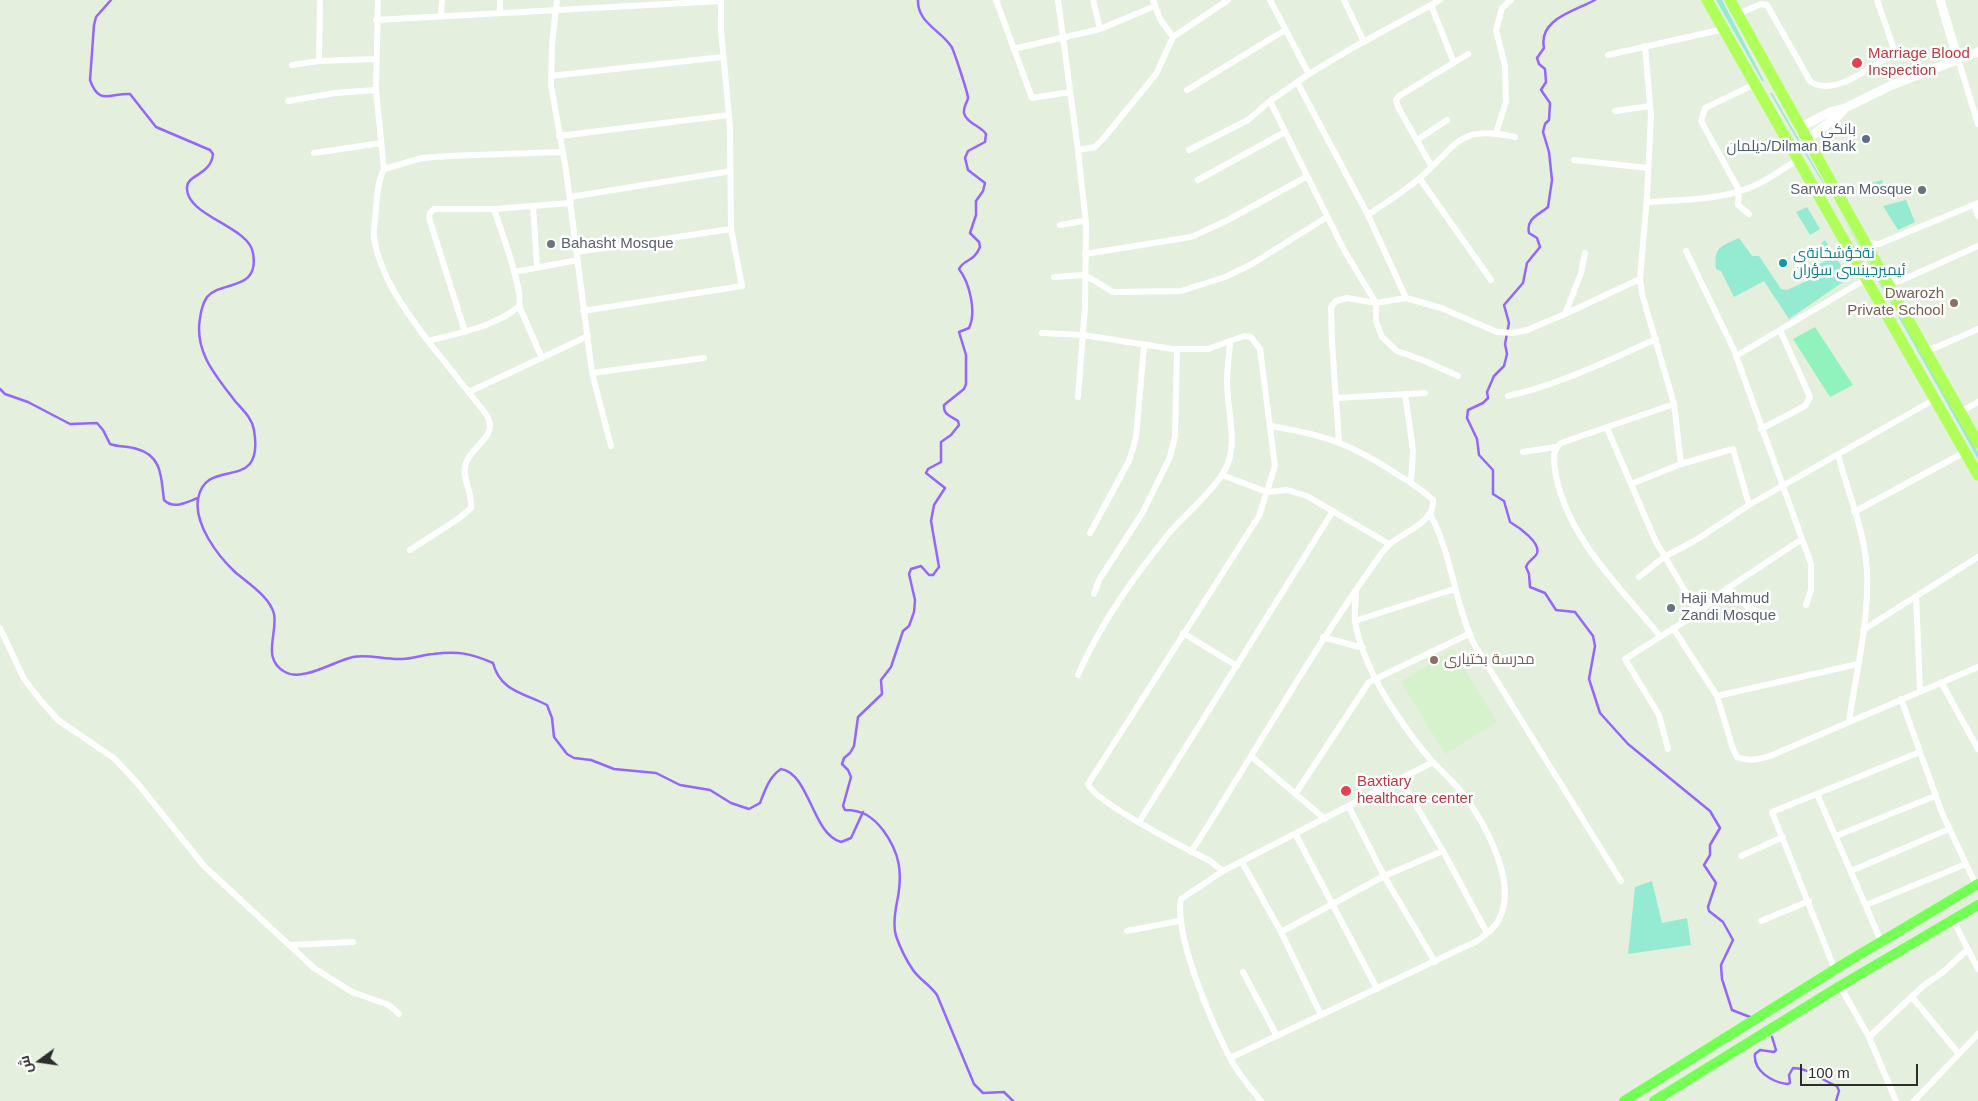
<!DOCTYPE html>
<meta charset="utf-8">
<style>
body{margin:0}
#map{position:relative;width:1978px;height:1101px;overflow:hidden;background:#e4efde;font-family:Arial,Cairo,sans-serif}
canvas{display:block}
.north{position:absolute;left:15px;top:1036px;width:50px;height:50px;-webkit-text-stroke:4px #fff;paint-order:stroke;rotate:256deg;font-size:14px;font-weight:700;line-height:20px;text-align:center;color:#2d2d2d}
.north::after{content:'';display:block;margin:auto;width:18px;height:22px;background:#2d2d2d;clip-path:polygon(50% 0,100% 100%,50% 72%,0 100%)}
.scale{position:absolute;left:1800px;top:1064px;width:118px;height:22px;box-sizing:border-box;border:2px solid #2d2d2d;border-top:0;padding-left:6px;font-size:15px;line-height:18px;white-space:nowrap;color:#2d2d2d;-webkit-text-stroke:4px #fff;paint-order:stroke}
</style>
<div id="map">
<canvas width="1978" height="1101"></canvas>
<div class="north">ش</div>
<div class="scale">100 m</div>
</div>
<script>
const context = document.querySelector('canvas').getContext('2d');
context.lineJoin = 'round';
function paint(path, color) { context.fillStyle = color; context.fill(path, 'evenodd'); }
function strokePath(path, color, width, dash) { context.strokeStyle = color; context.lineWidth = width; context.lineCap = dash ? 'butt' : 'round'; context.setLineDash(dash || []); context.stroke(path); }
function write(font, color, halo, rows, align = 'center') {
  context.font = font + ' Arial,Cairo,sans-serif'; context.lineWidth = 5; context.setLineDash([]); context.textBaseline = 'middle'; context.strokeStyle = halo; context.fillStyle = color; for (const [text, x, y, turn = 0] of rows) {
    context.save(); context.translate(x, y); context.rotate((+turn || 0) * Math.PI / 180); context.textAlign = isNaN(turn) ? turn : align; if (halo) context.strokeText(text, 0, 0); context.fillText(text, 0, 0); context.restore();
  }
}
const education = new Path2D(`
 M1453,649L1497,722L1445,754L1401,682Z`);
const green = new Path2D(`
 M1716,0H1722L1764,81H1762Z
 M1770,93H1772L1832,197L1816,172Z
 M1882,180L1886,194L1877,195L1871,183Z
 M1906,200L1915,222L1898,230L1883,206Z
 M1807,207L1820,229L1810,235L1796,212Z
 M1840,212L1978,452V459Z
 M1739,238L1752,256H1759L1781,289L1787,290L1807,281L1803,274L1827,260L1819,246L1825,240L1849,278L1789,319L1764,281L1734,297L1721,271L1716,269C1714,246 1720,247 1739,238Z
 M1652,881L1662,923L1687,918L1691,945L1628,954L1635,887Z`);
const pitch = new Path2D(`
 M1815,327L1853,385L1830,397L1793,339Z`);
const stream = new Path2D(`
 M111,0L96,17L94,25L90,80C99,106 110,93 130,94L156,127L210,150L213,154C211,175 187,175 187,187C185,216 249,226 253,253C260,292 221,280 207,297C203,303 201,311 200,318C194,352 216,376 235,401C243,410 252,418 254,430C265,496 206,454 198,499C194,524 217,555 235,572C248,583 270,597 274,614C278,633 261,659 285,672C303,682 334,661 353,657C369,654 385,660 402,659C412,659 422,655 433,654C458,651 470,653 493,663C500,691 524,693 547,705L552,718L554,737L567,754L574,758L591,760L614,769L656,773L680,785L710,790L731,803L749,809L760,803C765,790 769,777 781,769C810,774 812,834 841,842L851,838L863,812
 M918,0C917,22 940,30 951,46C954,50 968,94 968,98C967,103 963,107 964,113C966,123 981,126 986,134L985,142L968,151L965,158L968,170L985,183L983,191L976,201V215L970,233L979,242L980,247C974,262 964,259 959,269C969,282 977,311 969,328L959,332L966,355V384L964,389L944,405C943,415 951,416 958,421L959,425L951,435L941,442V462L928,469L926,473L945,488L934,505L931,521L939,567L933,575H929L921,566L911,569L909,574L915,600L914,612L909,626L903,631L891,667L881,680L882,694L858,717L854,746L850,753L844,758L842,764L848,770L851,777L843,806L845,810C862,810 872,816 883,830C900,853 903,873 897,902C895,912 893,926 896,936C900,947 906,960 913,970C919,979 930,985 937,995L974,1084L983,1093L1004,1092L1013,1101
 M1595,0C1575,11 1538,19 1544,48L1537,58L1539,64L1545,69L1546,82L1541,90L1550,103L1549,120L1545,124L1543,132L1549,152L1552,180L1548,207C1539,215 1526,218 1529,233L1537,238L1540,247L1527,263L1523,283L1504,305L1509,323L1505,344L1507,354L1504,366L1494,376L1487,392L1488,398L1483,403L1468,410L1467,418L1477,439L1479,455L1493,470V494L1504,501L1510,522C1517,526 1544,544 1536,555C1532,560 1528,561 1526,567L1529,574L1530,587L1545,593L1556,610L1575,612L1593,636L1595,646L1589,679L1600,713L1628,744L1710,811L1720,828L1710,845V855L1704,865L1716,883L1708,907L1709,911L1723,922L1733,940L1721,965L1722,979L1732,1010L1750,1017
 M0,389L5,394L28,402L70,424L97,423L103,430L110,444C118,447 128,446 137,449C163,456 161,479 164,500C174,510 187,502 198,498
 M1772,1037L1776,1050L1774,1052L1760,1050L1755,1054C1753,1071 1772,1082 1787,1084L1790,1083L1789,1075L1793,1068C1810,1068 1822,1081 1837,1086L1839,1091L1836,1101`);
const street = new Path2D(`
 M378,0L376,90L384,169C378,180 377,195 376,207C376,217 373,229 374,238C380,277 406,311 428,341
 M557,0L552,44L551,85L566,170L592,373L611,446
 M996,0L1032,98L1070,92
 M1058,0L1078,150L1086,224
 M1093,0L1100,29
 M1153,0L1160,19L1173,37
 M1270,0L1309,74
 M1344,0L1364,42
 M1431,5L1454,63
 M500,13V0
 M1738,14L1761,4L1767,5L1810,81C1833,99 1875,64 1895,52L1877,0
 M441,16L442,0
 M376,20L721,1
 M1645,46L1651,115L1647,196L1640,279L1642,294L1674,404L1681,464
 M1013,49L1100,29L1155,6
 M1608,55L1724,29
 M1958,59L1978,124
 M319,61L320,0
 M292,65L319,61L375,59
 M551,76L723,57
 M1297,82L1368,215L1406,298
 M1187,90L1285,30
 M288,101L335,93L376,90
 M1270,101L1344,250L1376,303V321L1382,337L1397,351L1425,361L1458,376
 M1615,111L1650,106
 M1496,133L1506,102L1505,66L1496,30L1502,8L1511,0
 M559,136L729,115
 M1417,140L1447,120
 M1078,150L1095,147L1103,139L1156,74L1173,37L1228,0
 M1189,150L1248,120L1270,101L1309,74L1354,47L1440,0
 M314,153L381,143
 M1574,160L1648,168
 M1432,167L1398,107L1396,100L1399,96L1468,54
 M384,169L422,158L448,156L561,152
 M1420,179L1491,280
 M1198,180L1285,132
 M570,197L731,171
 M1647,202C1682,200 1726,200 1758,184C1772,177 1785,168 1798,159
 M1974,205L1978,216
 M533,206L537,267
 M1749,214L1738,205L1739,190L1701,121L1705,108L1755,84
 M1368,215C1385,203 1405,191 1421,177C1458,145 1458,124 1515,137
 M1060,225L1083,221L1086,224L1085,307L1078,397
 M1865,243L1879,244L1978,203
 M1686,251L1734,350L1811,564V590L1806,605
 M577,252L731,229
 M1085,254L1191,237L1226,221L1306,177
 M514,272L578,260
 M1054,277L1085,275L1113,292L1181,291L1225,277L1252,264L1327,217
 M1887,282L1900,281L1978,246
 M519,306L542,358
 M583,311L742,286L731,229L730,127L721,30V0
 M1565,314L1581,273L1585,253
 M465,332L429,218L430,213L434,209H494L571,203
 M1042,333L1083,335L1173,349H1208L1244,336L1251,337L1260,349L1275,466L1259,516L1088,784C1093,801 1190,851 1210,861L1223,871
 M1925,350L1937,347L1978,329
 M1736,356L1866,279
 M592,373L704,358
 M469,392L588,336
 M1405,394L1413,450L1411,482
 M1508,396C1561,384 1607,361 1656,339
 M1336,398L1425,393
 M1960,412L1978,402
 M1607,428L1655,540L1698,613
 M1761,429L1805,406L1810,397L1780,330
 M1339,441L1332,343L1331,307L1336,301L1347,298L1376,303L1406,298L1441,308L1497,332L1513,333L1527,330L1565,314L1640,279
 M1523,452L1556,447
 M1838,455C1848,493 1866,534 1867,573C1869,622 1856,673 1849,721
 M1222,475L1267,492L1287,490L1307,496L1389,544
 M1631,484L1681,464L1733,449L1749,505
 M1854,512L1965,452
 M1430,514C1452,554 1454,602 1474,644L1621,881
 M1090,533L1129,461L1136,438L1144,346
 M410,550L458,519L471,508C473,493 461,478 466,463C473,444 500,436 486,414L428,341C455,334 498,326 519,306C524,291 500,228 494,209
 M1639,577L1664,557L1696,540L1749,505L1935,399
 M1727,588L1749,608L1776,618
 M1094,594L1099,580L1143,512L1170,457L1175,436L1177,349
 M1916,596L1920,690
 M1355,621L1454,589
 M0,628L24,679L42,702L58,720L115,759L138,784L204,866L314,968L352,992L389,1005L399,1014
 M1673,628L1717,696L1733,749L1737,757C1749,762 1759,759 1770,756L1978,667
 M1863,630L1978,557
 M1183,633L1237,666
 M1660,636C1620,587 1565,536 1555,470C1554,460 1552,450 1561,443L1674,404
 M1323,637L1363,648
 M1078,675C1101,622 1134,577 1170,532C1186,514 1221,484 1228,463C1237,438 1227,409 1227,383C1227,370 1229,356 1230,342
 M1941,682L1978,749
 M1717,696L1858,664
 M1901,699L1942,813L1976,885
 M1668,749L1659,715L1625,659L1698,613L1722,592L1802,539
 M1252,757L1325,819
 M1401,780L1443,851L1487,933
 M1296,793L1369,682L1469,634
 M1817,794L1881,941
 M1349,807L1384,876L1435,962
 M1139,822L1333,511
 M1296,835L1377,989
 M1836,836L1935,796
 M1191,852C1253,756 1308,657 1374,564C1379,557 1384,549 1390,544C1405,531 1435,522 1433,500C1421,488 1406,480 1392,471C1347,442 1323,435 1271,426
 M1741,856L1783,837
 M1242,862L1281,932L1321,1015
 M1851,871L1949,829
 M1866,905L1966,864
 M1953,920L1978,969
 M1761,921L1809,901
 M1127,931L1179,921
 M1281,932L1384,876L1443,851
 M290,945L353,942
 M1835,970L1772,812L1920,752
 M1243,972L1277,1036
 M1840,986L1869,1037L1896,1101
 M1912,997L1959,1054
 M1869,1037L1923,986L1943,972L1967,950
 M1230,1058L1477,941C1486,934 1496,928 1500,917C1517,881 1485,823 1463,794C1454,782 1442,772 1432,761C1417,745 1405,727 1393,709C1377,685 1360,651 1355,622C1354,612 1356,601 1356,591
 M1261,1101C1250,1087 1238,1074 1230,1058C1212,1023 1174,936 1181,899L1223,871L1433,762
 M1914,1101L1978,1034`);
const secondary = new Path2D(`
 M1940,0L1958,59
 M1799,128L1830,112L1845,108L1892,85L1978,52
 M1807,141C1818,127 1835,123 1845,108`);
const primary = new Path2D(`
 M1624,1101L1842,965L1978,884
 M1654,1101L1840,986L1978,905`);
const highway = new Path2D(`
 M1707,0L1978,475
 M1730,0C1812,148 1894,296 1978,443`);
const markers = [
 [1857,63,6,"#e0444e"],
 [1866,139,5,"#5c6f8a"],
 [1922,190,5,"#6b7280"],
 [551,244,5,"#6b7280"],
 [1783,263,5,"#0f9aa8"],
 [1954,303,5,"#8d6e63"],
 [1671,608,5,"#6b7280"],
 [1434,660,5,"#8d6e63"],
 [1346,791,6,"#e0444e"]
];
const healthNames = [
 ["Marriage Blood",1868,54],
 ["Inspection",1868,71],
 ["Baxtiary",1357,782],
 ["healthcare center",1357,799]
];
const serviceNames = [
 ["بانکی",1856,130],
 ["دیلمان/Dilman Bank",1856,147]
];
const worshipNames = [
 ["Sarwaran Mosque",1912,190,"right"],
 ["Bahasht Mosque",561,244],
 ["Haji Mahmud",1681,599],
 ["Zandi Mosque",1681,616]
];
const cultureNames = [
 ["نةخؤشخانةى",1793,254],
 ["ئیميرجينسى سؤران",1793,271]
];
const educationNames = [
 ["Dwarozh",1944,294],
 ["Private School",1944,311],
 ["مدرسة بختيارى",1444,660,"left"]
];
paint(education, '#d6f2cc');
paint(green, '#95ebd2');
paint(pitch, '#90f3be');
strokePath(stream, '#9566fc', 2.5);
strokePath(street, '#fff', 6);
strokePath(secondary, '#fff', 9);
strokePath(primary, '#73ff53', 10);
strokePath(highway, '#b0ff59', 11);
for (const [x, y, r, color] of markers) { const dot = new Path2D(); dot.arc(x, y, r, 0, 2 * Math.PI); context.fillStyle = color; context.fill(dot); strokePath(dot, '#fff', 2); }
write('15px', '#be3a42', '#fff', healthNames, 'left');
write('15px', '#4e5e75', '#fff', serviceNames, 'right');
write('15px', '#5b616d', '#fff', worshipNames, 'left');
write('15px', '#0d838f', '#fff', cultureNames, 'left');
write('15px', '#785e54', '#fff', educationNames, 'right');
</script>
